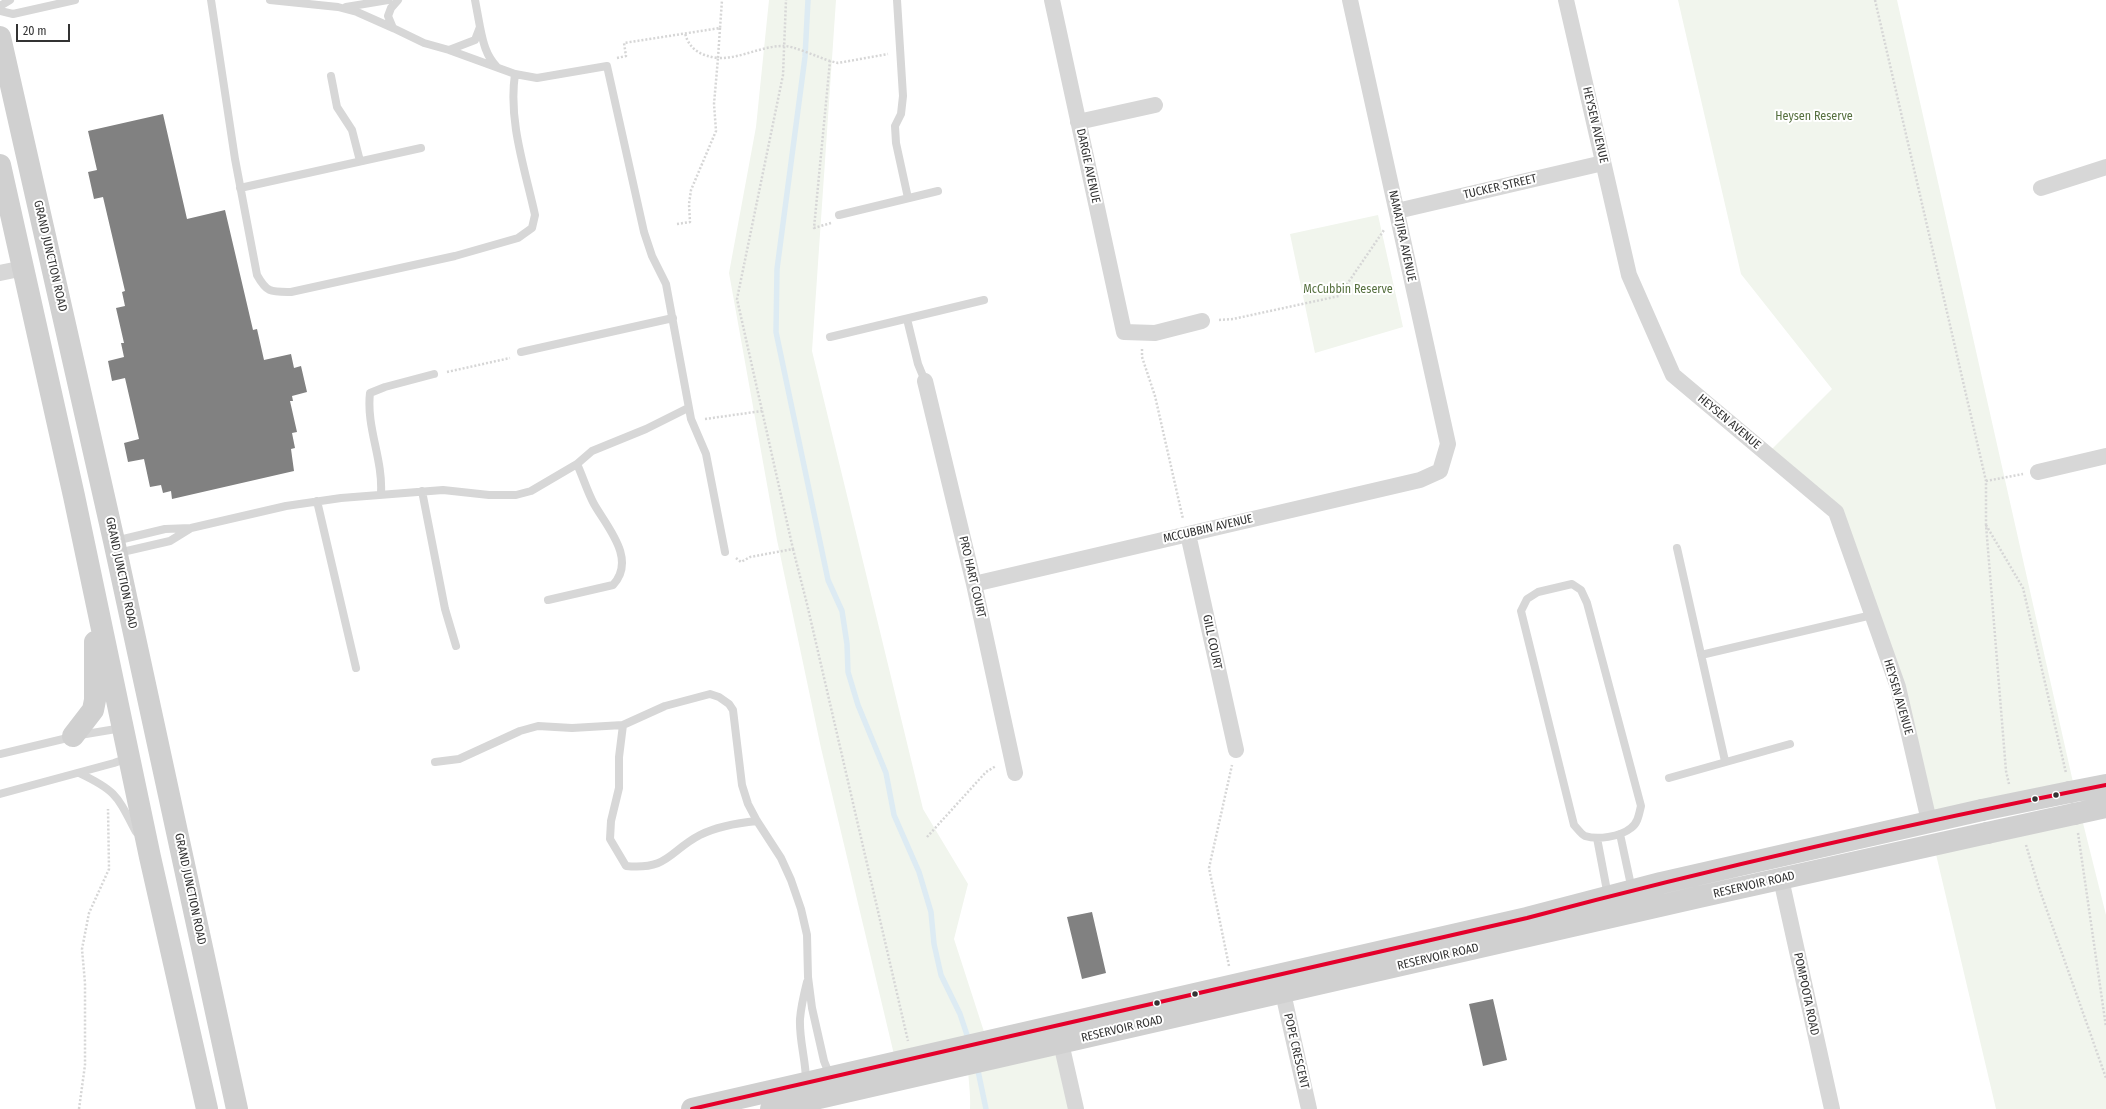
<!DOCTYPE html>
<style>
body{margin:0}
#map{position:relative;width:2106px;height:1109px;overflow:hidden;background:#fff;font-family:"Fira Sans Condensed",sans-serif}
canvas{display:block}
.scale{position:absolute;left:16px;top:24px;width:54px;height:18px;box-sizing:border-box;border:2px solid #333;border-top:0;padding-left:5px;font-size:12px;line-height:14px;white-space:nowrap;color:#333;-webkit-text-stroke:3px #fff;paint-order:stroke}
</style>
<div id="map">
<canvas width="2106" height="1109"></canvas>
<div class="scale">20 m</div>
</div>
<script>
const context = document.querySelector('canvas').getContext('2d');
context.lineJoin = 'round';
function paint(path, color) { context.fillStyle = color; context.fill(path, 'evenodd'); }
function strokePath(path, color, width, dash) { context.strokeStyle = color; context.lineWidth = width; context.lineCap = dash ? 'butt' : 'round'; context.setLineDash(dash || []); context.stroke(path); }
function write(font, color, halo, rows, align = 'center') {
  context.font = font + ' "Fira Sans Condensed",sans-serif'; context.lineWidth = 4; context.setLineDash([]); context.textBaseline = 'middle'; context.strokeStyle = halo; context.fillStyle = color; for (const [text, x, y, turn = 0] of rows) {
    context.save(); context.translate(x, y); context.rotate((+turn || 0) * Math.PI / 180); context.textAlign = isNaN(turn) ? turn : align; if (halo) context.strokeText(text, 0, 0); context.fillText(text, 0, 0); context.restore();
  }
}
const green = new Path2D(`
 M769,0H836L812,351L923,809L968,884L954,939L987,1041L896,1063L821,748L777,540L729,273L756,127Z
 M1678,0H1897L2075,791L1929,821L1898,687L1836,512L1767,454L1832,389L1741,274Z
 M1378,215L1403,327L1315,353L1290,234Z
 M2082,819L2106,915V1109H1996L1935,850Z
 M1061,1043L1076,1109H970C971,1094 968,1080 968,1064Z`);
const stream = new Path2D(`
 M808,0L805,57L777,269L776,332L828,580L842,611L847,644L848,672L858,705L886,773L894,815L919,872L931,912L934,944L941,975L960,1014L969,1041
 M977,1066L986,1109`);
const building = new Path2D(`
 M163,114L187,219L225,210L253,330L257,329L264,360L291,354L294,368L301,366L307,392L292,396L293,401H290L297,432L292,433L295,448L291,449L294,471L172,499L171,491L163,493L161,485L150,487L144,459L128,462L124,443L139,439L125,378L112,381L108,361L124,357L121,343H124L116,308L125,306L122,292L125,291L103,197L94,199L88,172L97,170L88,131Z
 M1092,912L1106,973L1082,979L1067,917Z
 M1493,999L1507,1060L1483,1066L1469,1004Z`);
const path = new Path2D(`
 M1875,0L1986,481V525L2006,771L2009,784
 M720,28L718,58C740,59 761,46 783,46C792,45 820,58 830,61
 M617,58L626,56L624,43L720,28L722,0
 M831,223L814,228L830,61L838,63L888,54
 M677,224L690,222L689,204L691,190L716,131L714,104L718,58C702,56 689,50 685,33
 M1219,320L1233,319L1339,296L1384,230
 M1142,349V357L1155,396L1183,519
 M447,372L510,358
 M705,419L762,411
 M1986,481L2023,474
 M1986,525L2023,588L2066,773
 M793,549L807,604L908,1041
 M736,558L741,562L750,557L793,549L737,299L783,75L786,0
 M2078,833L2106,1027
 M927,837L986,772L996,766
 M2026,845L2039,888L2106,1078
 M1229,966L1209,868L1232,765
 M79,1109L85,1065V983L82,949L89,913L109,869L108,809`);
const service = new Path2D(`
 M211,0L235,159L257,275C267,293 271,292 291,292L455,256L518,238L532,228L535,215C525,169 508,121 515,74
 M270,0L338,7L357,12L393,28
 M398,0L391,8L388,16L393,28L424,43L449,50L475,40L480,27L475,0
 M897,0L903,96L901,114L895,126L896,143L908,198
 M0,6L10,0
 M346,7L388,0
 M0,11L13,14L75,0
 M480,27C483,42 486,56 497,67
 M449,50L515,74L537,78L607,66L644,232L652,256L666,284L691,419L706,454L725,552
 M331,76L337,107L352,130L360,161
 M240,188L421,148
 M839,215L938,191
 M907,319L918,364L925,381
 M830,337L984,300
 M521,352L673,318
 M422,491L445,609L456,646
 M381,493C383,459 366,427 370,393L385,387L434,374
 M317,501L356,668
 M115,541L165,529L191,528L286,506L341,498L443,490L489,495H516L531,491L577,464L592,451L646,429L688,408
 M1677,548L1725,761
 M118,553L170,541L191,528
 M1572,584L1581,590L1587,603L1641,806C1639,814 1638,823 1631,828C1620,837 1597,840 1585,836C1581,834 1577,828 1574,825L1521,611L1527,599L1538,592Z
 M548,600L613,585C637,559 607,527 594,504C587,491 583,477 577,464
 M1701,655L1872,615
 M0,754L80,735L122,728
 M435,762L459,759L520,731L538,726L572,728L623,725
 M79,773C117,791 117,796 136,832
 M1669,778L1790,744
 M0,794L114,763L128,758
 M757,821C737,823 718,826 700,835C669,851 669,870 626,866L610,839L611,821L619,788V757L623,725L665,706L710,694L719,697L729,704L733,710L742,785L748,804L757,821L781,858L791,880L801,909L807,935L808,977L812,1008L824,1061L830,1076
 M1620,834L1632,890
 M1597,838L1608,896
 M806,1081C806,1060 799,1040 800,1019C801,1006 804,994 807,982`);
const minor = new Path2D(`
 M1052,0L1124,332L1155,333L1202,321
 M1566,0L1629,275L1673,375L1836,512L1898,687L1929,821
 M1078,122L1155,105
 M2041,188L2106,167
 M1397,211L1603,163
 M0,273L24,268
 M925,381L974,584L1015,773
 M2038,472L2106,456
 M1188,534L1236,750
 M974,584L1420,480L1440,471L1448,444L1350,0
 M1781,879L1832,1109
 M1283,993L1309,1109
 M1061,1043L1076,1109`);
const secondary = new Path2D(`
 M0,37L114,541L237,1109
 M0,165L74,496L150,857L207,1109
 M73,736L93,710L95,700V642
 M2070,792L2106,785
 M2074,814L2106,807
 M692,1109L1527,918L1661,883L1982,810
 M771,1109L1699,897L1987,833`);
const secondaryBridge = new Path2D(`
 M1982,810L2070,792
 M1987,833L2074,814`);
const bus1 = new Path2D(`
 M692,1109L1527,918C1719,867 1912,823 2106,785`);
const markers = [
 [2056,795,3.5,"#333"],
 [2035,799,3.5,"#333"],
 [1195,994,3.5,"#333"],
 [1157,1003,3.5,"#333"]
];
const parkNames = [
 ["Heysen Reserve",1814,117],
 ["McCubbin Reserve",1348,290]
];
const streetNames = [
 ["HEYSEN AVENUE",1595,125,77],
 ["DARGIE AVENUE",1088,166,78],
 ["TUCKER STREET",1500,187,-13],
 ["NAMATJIRA AVENUE",1402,236,78],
 ["GRAND JUNCTION ROAD",50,256,77],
 ["HEYSEN AVENUE",1729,422,40],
 ["MCCUBBIN AVENUE",1208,529,-13],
 ["GRAND JUNCTION ROAD",121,573,78],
 ["PRO HART COURT",972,577,77],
 ["GILL COURT",1212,642,78],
 ["HEYSEN AVENUE",1898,697,74],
 ["RESERVOIR ROAD",1754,885,-13],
 ["GRAND JUNCTION ROAD",190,889,78],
 ["RESERVOIR ROAD",1438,957,-13],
 ["POMPOOTA ROAD",1806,994,78],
 ["RESERVOIR ROAD",1122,1029,-13],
 ["POPE CRESCENT",1296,1051,77]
];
paint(green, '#f1f5ed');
strokePath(stream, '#ddebf3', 5.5);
paint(building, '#818181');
strokePath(path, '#d6d6d6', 2.5, [2, 2]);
strokePath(service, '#d7d7d7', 8);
strokePath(minor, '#d7d7d7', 16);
strokePath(secondary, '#d0d0d0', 22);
strokePath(secondaryBridge, '#d0d0d0', 22);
strokePath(bus1, '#e4002b', 4);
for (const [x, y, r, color] of markers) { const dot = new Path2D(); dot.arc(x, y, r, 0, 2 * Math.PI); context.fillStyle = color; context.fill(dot); strokePath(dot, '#fff', 1.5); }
write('12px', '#56703f', '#fff', parkNames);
write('12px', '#333', '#fff', streetNames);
</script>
